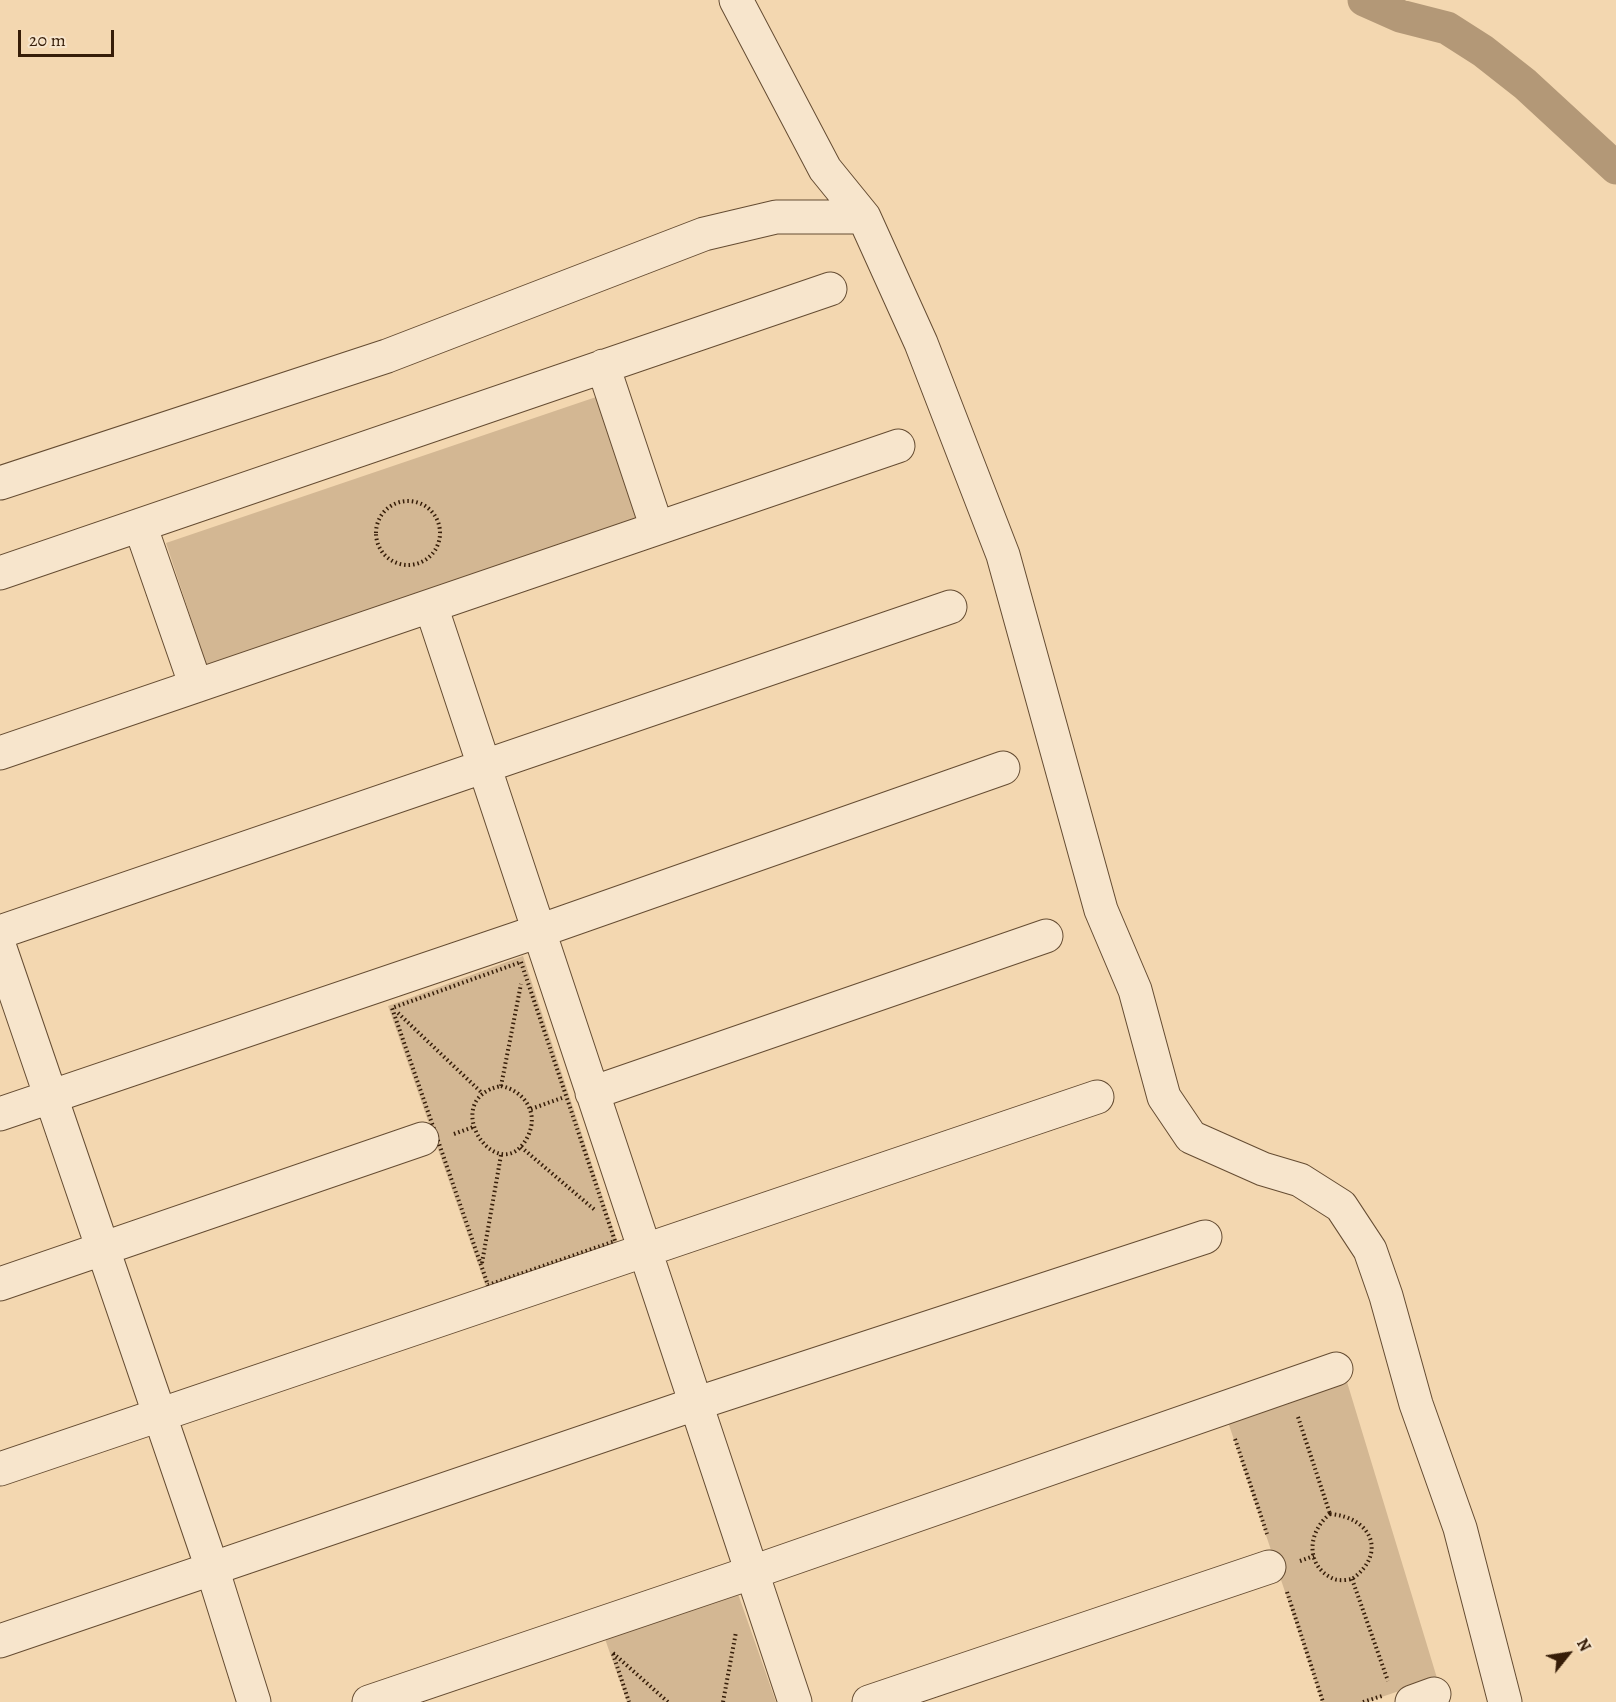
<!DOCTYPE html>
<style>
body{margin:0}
#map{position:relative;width:1616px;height:1702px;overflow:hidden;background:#f3d7b0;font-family:Alegreya,serif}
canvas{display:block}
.north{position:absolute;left:1538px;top:1624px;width:60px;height:60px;-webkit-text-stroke:4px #f7e5cc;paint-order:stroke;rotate:60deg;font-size:16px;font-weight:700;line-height:24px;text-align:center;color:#361d08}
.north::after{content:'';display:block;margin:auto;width:21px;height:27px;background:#361d08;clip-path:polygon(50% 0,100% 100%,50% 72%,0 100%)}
.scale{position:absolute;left:18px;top:30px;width:96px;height:27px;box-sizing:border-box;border:3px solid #361d08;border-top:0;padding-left:8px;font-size:18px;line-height:21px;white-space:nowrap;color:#361d08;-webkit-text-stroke:4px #f7e5cc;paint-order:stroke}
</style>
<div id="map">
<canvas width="1616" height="1702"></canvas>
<div class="north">N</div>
<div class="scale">20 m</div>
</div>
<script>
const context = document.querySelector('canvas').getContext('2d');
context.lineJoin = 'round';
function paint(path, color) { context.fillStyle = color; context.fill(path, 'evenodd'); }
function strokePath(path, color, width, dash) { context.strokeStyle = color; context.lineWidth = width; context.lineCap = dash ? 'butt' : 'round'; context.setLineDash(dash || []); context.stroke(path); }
const green = new Path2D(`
 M602,395L644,521L209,673L166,543Z
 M523,956L618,1243L487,1290L388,1006Z
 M1347,1382L1437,1678L1367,1702H1322L1228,1422Z
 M737,1591L776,1702H627L604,1636Z`);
const canal = new Path2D(`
 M1364,0L1400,16L1447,28L1483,51L1525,84L1616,168`);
const path = new Path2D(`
 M376 533a32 32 0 1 1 64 0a32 32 0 1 1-64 0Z
 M521,962L615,1241L488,1285L392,1008Z
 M398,1013L482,1093
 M501,1086C525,1091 540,1114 527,1138C498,1191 436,1099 501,1086Z
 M501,1086L521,984
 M531,1109L562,1098
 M454,1134L473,1127
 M521,1147L596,1211
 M482,1263L501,1155
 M1298,1417L1330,1514
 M1235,1439L1267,1534
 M1330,1514C1371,1517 1388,1553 1352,1579C1347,1580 1339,1581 1334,1579C1304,1566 1308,1531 1330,1514Z
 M1300,1561L1314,1556
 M1352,1579L1388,1681
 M1287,1592L1323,1702
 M613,1653L668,1702
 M613,1654L629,1702
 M723,1702L736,1632
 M1363,1702L1382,1696`);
const minor = new Path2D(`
 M736,0L825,169L864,217L921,343L1003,555L1101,910L1135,990L1164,1097L1191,1137L1263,1169L1300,1180L1341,1206L1370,1250L1386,1296L1416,1404L1460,1528L1505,1702
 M603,366L657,528
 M0,483L387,356L704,234L776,217H864
 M140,525L196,686
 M0,573L830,289
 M431,606L795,1702
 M0,753L898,446
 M0,932L950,607
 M0,948L212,1568L254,1702
 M592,1093L1046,936
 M0,1114L539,931L1003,768
 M0,1284L422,1139
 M0,1469L1097,1097
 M0,1641L695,1404L1205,1237
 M369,1702L753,1572L1336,1369
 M869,1702L1269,1567
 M1412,1702L1434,1694`);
paint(green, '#d3b793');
strokePath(canal, '#b39877', 33);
strokePath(minor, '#654c32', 35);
strokePath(path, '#361d08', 4, [1.5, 3]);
strokePath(minor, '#f7e5cc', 33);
</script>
